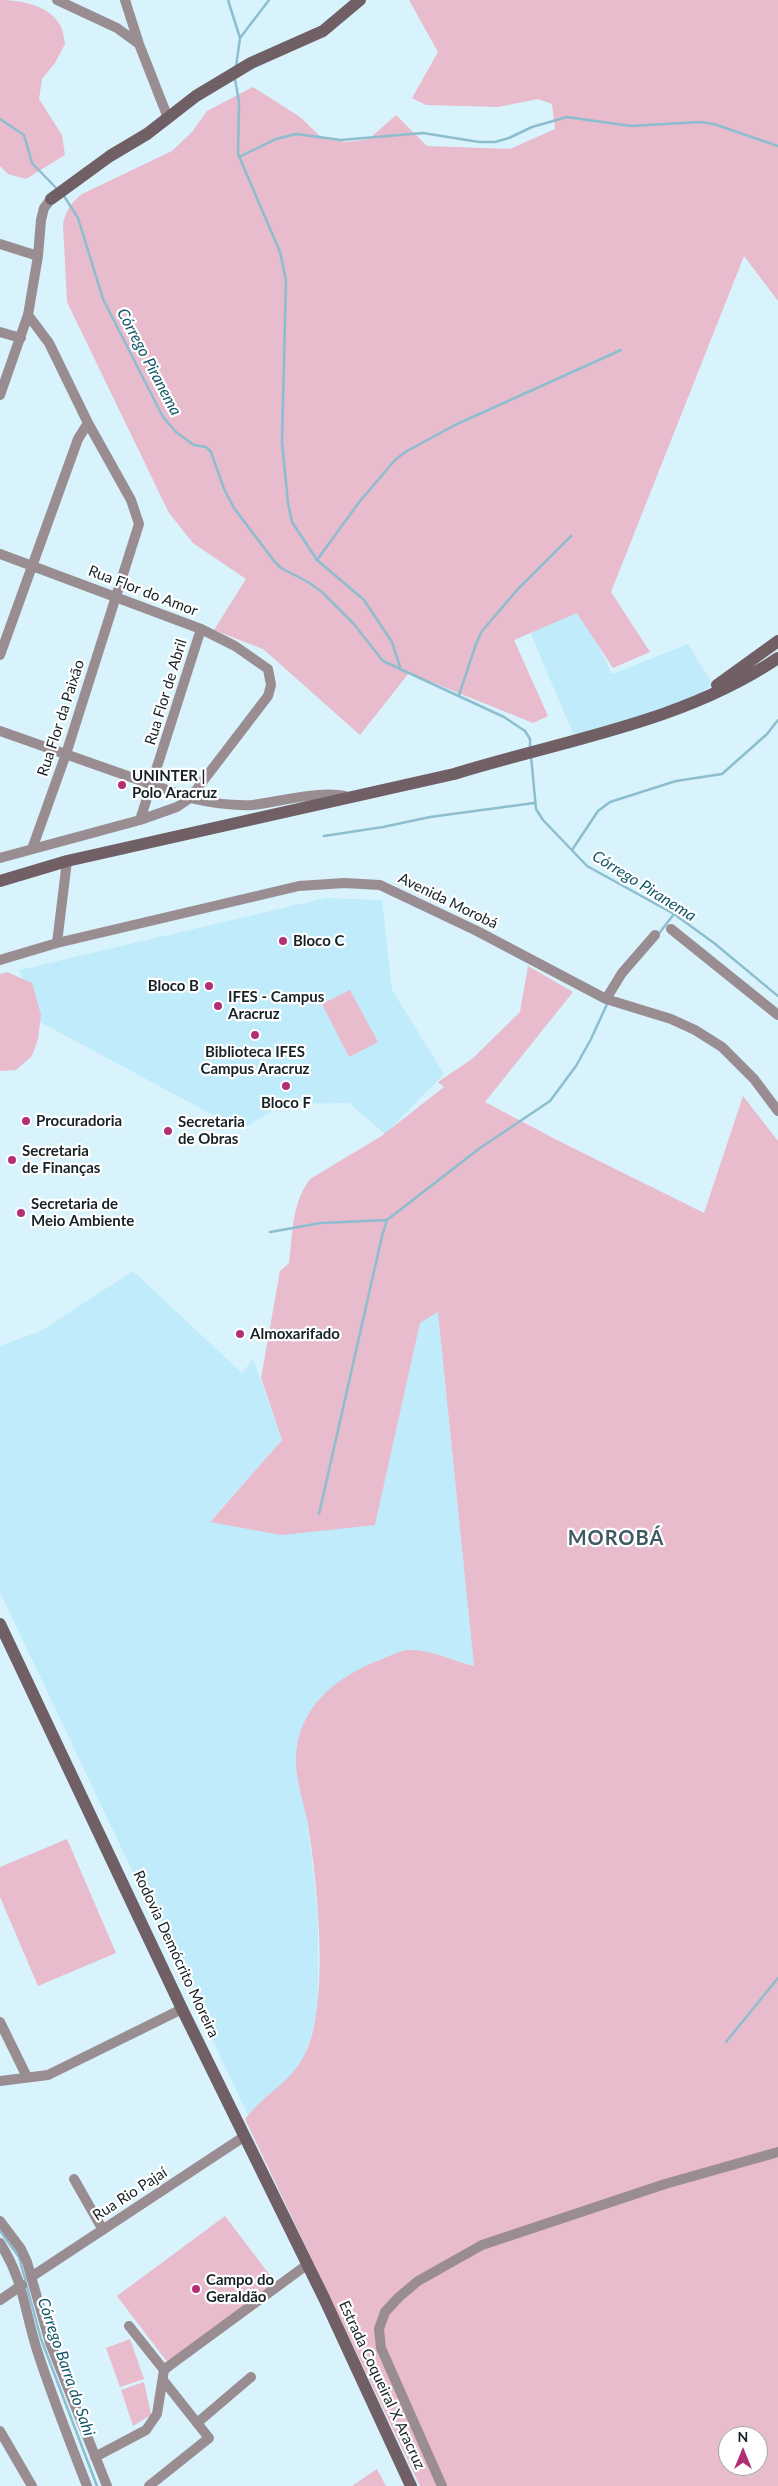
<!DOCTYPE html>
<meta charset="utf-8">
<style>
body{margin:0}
#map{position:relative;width:778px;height:2486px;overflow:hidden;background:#d8f3fc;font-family:Lato,sans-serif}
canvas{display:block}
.north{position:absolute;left:718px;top:2426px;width:50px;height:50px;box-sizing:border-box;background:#fff;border:1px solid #a2a7a8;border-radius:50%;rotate:0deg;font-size:14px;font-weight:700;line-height:20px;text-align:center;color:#162226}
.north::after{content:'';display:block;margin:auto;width:18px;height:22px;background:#b22e75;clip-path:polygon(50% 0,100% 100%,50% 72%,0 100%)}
</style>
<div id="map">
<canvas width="778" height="2486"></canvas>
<div class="north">N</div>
</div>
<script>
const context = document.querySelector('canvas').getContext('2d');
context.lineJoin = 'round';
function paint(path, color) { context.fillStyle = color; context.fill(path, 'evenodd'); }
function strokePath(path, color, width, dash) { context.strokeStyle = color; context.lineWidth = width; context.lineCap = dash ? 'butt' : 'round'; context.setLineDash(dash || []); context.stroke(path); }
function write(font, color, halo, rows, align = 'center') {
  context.font = font + ' Lato,sans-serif'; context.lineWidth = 4.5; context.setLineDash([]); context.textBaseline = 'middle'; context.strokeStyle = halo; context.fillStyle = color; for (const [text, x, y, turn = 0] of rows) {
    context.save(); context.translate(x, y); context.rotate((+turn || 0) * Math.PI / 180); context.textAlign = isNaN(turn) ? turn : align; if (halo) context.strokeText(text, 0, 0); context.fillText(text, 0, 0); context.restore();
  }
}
const built = new Path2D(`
 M580,608L612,674L688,644L713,685L693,697L575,738L530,632Z
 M326,898L382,900L392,990L444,1074L385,1134L349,1103L283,1104L241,1130L40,1022L19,970Z
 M133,1271L242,1373L253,1359L282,1440L210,1521L375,1525L420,1323L438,1311L474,1666L424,1651L296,1761L308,1826L318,1917V2008L311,2037L301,2065L283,2085L248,2115L0,1592V1346L41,1331Z`);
const green = new Path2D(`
 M0,0C20,0 49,5 60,25C63,30 64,38 65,44L55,63L42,79L39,99L62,135L65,155L26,179L8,174L0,166Z
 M409,0H778V301L744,256L611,592L650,652L613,668L577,613L514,640L548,716L533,723L409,673L360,735L263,649L214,630L246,579L193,543L169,513L67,302L63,224C66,210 71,203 82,194L172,151L192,132L207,111L253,87L300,117L322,138L346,142L369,139L396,115L427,146L510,149L555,129L552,104L538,99L498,107L426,105L412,98L438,52Z
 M528,966L573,992L485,1102L555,1139L704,1213L743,1096L778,1141V2486H420L245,2119C271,2086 299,2082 312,2035C327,1978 317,1883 308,1824C304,1804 296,1781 296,1761C296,1709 335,1677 380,1660C388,1657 399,1651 408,1650C431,1649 452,1661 474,1666L438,1312L420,1323L375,1525L282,1535L210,1522L282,1440L261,1378L280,1271L289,1263C293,1233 291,1205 310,1179L380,1137L444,1087L438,1082L472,1059L520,1012ZM728,2436H758V2466H728Z
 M7,972L32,983L41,1015L38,1039L32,1056L16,1070L0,1071V974Z
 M350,990L378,1042L349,1057L322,1004Z
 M67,1839L116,1953L38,1986L0,1897V1867Z
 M225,2216L275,2282L168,2363L117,2296Z
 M130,2339L144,2379L120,2387L106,2348Z
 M144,2382L151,2415L133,2426L121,2390Z
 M377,2469L386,2486H352Z`);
const stream = new Path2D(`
 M228,0L240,38L236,67
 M240,38L269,0
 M235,79L239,102L238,154L280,252L286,280L282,442L288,503L292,522L317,560L364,600L392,642L401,670
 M0,119L24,135L32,163L58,190
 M239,157L276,139L296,134L341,140L423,133L479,142H495L509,138L532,127L567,117L631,126L700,122L714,124L778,146
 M64,196L78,218L103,299L163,417L176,432L194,445L206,447L211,452L224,489L234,508L274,561L281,568L308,582L322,592L353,623L383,661L504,717L525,731L530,739V748
 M317,560L360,501L396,459L407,451L455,425L621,350
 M459,695L476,644L482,631L517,590L571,536
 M531,756L536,809L543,820L587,866L674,914L714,943L778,996
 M324,836L383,827L430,817L534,803
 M572,850L598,811L610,802L676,781L722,774L767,734L778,720
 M657,936L674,914
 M270,1232L321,1223L387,1220
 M319,1514L382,1236L387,1220L480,1148L550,1101L576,1066L591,1039L608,1002
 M726,2042L778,1978
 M0,2231L19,2257L41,2339L97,2486`);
const street = new Path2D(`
 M57,0L117,28L139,44
 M125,0L139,44L168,118
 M0,244L38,256
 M28,315L49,343L88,423L131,500L139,524L66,754L32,849
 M0,332L21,338
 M0,395L28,315L38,256L41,220L44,208L51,199
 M0,554L201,629L235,646L268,669L271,685L268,696L190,798L177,807L140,820L0,858
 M0,655L78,439L88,423
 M0,731L190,798C211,803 230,806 252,805C278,802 325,789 348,797
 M140,820L201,629
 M671,929L778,1015
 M57,943L67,861
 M0,960L57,943L299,886L344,883L380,885L477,931L606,999L671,1019L695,1030L722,1047L754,1079L778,1111
 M606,999L622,973L655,935
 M0,2022L27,2077
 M0,2081L48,2075L182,2009
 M74,2179L103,2230
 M0,2221L21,2249L27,2262L50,2343L107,2486
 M0,2243C23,2279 24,2307 36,2347C51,2394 69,2440 87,2486
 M31,2277L245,2136
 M0,2300L22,2285
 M129,2326L164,2370
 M197,2423L251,2377
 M0,2431L32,2486
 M95,2457L146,2430L157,2414L164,2370L169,2366L308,2264
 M149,2486L209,2438L163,2380
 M442,2486L381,2348L379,2329L385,2312L399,2297L418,2281L482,2245L665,2184L778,2152`);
const secondary = new Path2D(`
 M51,199L110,156L147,134L196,96L251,63L323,31L360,0
 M717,685L778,641
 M0,881L67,861L454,774C563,740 682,723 778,658
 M0,1624L182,2009L324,2298L411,2486`);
const markers = [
 [122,785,5,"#b22e75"],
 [283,941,5,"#b22e75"],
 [209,986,5,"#b22e75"],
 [218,1006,5,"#b22e75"],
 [255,1035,5,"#b22e75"],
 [286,1086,5,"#b22e75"],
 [26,1121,5,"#b22e75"],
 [168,1131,5,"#b22e75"],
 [12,1160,5,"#b22e75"],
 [21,1213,5,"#b22e75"],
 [240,1334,5,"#b22e75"],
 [196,2289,5,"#b22e75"]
];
const streetNames = [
 ["Rua Flor do Amor",143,591,21],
 ["Rua Flor de Abril",166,692,-73],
 ["Rua Flor da Paixão",61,718,-72],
 ["Avenida Morobá",448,901,26],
 ["Rodovia Demócrito Moreira",176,1954,65],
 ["Rua Rio Pajaí",130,2194,-33],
 ["Estrada Coqueiral X Aracruz",382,2385,65]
];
const poiNames = [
 ["UNINTER |",132,776],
 ["Polo Aracruz",132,793],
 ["Bloco C",293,941],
 ["Bloco B",199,986,"right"],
 ["IFES - Campus",228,997],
 ["Aracruz",228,1014],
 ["Biblioteca IFES",255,1052,"center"],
 ["Campus Aracruz",255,1069,"center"],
 ["Bloco F",286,1103,"center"],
 ["Procuradoria",36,1121],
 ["Secretaria",178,1122],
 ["de Obras",178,1139],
 ["Secretaria",22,1151],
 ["de Finanças",22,1168],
 ["Secretaria de",31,1204],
 ["Meio Ambiente",31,1221],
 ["Almoxarifado",250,1334],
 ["Campo do",206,2280],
 ["Geraldão",206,2297]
];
const waterNames = [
 ["Córrego Piranema",149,362,62],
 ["Córrego Piranema",644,886,32],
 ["Córrego Barra do Sahi",66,2367,71]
];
const districtNames = [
 ["MOROBÁ",616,1539]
];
paint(built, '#c0ebfa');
paint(green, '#e8bbcd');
strokePath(stream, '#8cbecf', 2.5);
strokePath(street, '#9a8d92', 10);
strokePath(secondary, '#715f66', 12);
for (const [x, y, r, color] of markers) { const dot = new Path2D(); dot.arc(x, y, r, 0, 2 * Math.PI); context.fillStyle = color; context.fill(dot); strokePath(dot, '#fff', 2); }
write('15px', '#162226', '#fff', streetNames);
write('bold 15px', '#162226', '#fff', poiNames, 'left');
write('italic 16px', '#125568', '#fff', waterNames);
context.letterSpacing = '1px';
write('bold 20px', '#3e5b65', '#fff', districtNames);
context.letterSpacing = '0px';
</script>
